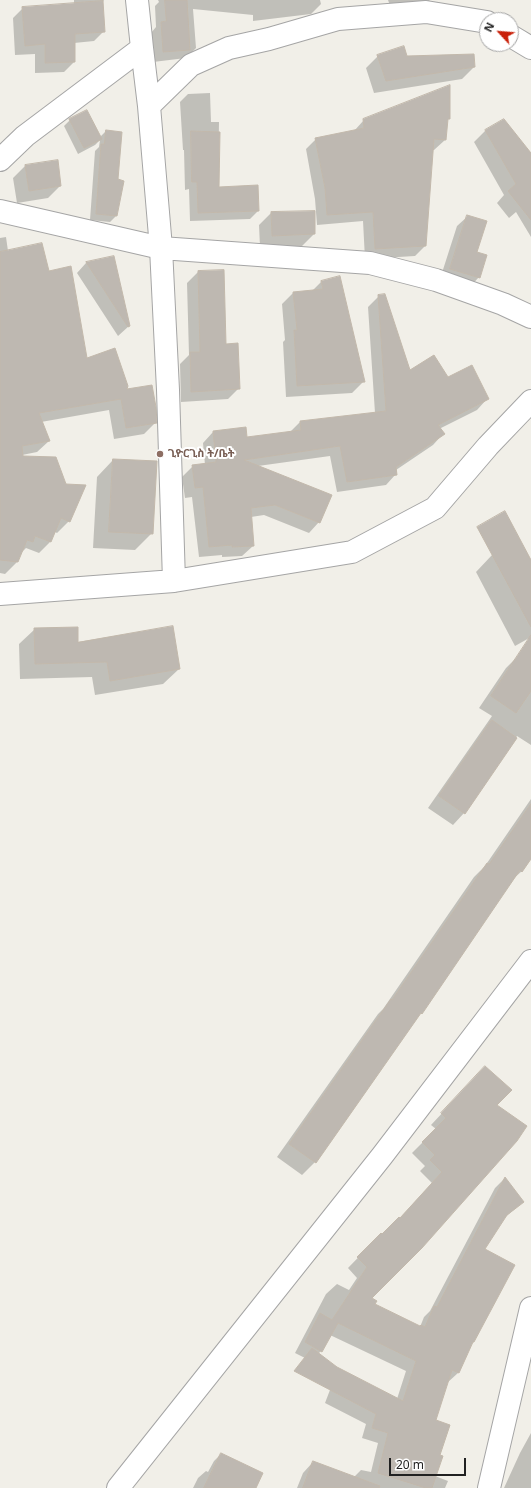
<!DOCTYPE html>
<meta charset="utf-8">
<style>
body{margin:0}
#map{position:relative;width:531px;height:1488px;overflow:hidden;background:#f1efe8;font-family:"Noto Sans",sans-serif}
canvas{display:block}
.north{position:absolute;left:479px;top:12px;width:40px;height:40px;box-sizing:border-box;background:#fff;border:1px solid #a6a6a6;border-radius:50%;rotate:296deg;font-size:11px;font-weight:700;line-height:16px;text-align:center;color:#212121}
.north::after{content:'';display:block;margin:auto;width:14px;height:18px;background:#c92009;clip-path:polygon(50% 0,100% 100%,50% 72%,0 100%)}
.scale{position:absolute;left:389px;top:1458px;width:77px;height:18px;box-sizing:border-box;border:2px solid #212121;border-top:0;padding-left:5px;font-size:12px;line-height:14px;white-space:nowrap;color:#212121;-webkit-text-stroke:3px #fff;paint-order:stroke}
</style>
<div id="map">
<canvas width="531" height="1488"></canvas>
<div class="north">N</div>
<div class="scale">20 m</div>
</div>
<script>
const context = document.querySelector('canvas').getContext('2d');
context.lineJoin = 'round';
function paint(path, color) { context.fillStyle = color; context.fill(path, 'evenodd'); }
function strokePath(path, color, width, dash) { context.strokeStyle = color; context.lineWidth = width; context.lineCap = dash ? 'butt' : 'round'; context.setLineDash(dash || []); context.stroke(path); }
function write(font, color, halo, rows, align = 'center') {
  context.font = font + ' "Noto Sans","Noto Sans Ethiopic",sans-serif'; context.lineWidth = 4; context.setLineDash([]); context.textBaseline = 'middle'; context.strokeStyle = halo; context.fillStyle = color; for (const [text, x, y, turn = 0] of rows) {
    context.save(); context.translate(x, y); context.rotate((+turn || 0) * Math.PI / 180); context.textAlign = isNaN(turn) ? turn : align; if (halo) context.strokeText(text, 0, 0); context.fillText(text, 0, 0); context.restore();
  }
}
const shadow = new Path2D(`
 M74,0H104L102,4L104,31L94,41L74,43V62L64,72L35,73V54L15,55L13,18L23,8L74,4Z
 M158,0H320L321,4L311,14L253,21V15L193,9L196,48L186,58L153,62L151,33L156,27L155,6L159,2Z
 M388,0H430L428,2L392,11Z
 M378,56L474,67L462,79L374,93L366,68Z
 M210,93L211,122H219L218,188L258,211L250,219L190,221L189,189L185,190L184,150H183L180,102L188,94Z
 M449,118L447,121L445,140L434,150H432L425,246L415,256L365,259L363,221L317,225L315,199L306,149L316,139L354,131L364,120Z
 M70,120L100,137L106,131L117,180L116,216L110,222L90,220L95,151L99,147L100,140L95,145L78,154L64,126Z
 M503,120L531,155V237L516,212L509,218L497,203L504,195L474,142L485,131Z
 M25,166L60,186L48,198L17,203L13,178Z
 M271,213L314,234L302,246L260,247L259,225Z
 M468,216L476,253L479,277L469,288L440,279L457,226Z
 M6,237L8,251L48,272L86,360L126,390L156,422L144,434L114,439L109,410L41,422L49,441L37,452L22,455L69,521L57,533L55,532L50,542L39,553L26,548L21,553L17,562L5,574L0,573V238Z
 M113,257L129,326L118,336L77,273L86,263Z
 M224,271L225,345L239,388L228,399L181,402L180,364L189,355L187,283L198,272Z
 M321,282L363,382L352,393L286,397L283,342L285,340L282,304L293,293L312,291Z
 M379,296L409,372L448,379L487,399L477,410L439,429L443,434L433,445L396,470V474L386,485L337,492L330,456L258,466L319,522L309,533L264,515L251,517L253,546L242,556L222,557V555L199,557L192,497L185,498L182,477L193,466L205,465L203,443L213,432L246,438L290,432L300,422L375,413L368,307Z
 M113,460L152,533L135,550L93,548L97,477Z
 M492,555L531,562V637L515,646L476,572Z
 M35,629L77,643L179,669L163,684L95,695L92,677L20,679L19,644Z
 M518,656L531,665V745L517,736L464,813L453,825L428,808L492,716L479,708L506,668Z
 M531,799V857L522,871L512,880L421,1013L416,1018L315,1162L302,1175L277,1157L378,1014L383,1009L474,877L485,866Z
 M475,1078L496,1105L371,1298L373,1304L420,1327L424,1317L430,1311L495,1188L505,1178L523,1202L503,1219L483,1249L473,1342L470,1345L458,1373L447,1383L435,1421L439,1455L435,1476L448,1481L445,1488H297L303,1473L313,1462L354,1477L361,1470L371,1472L378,1443L362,1438L366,1424L325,1403L333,1382L397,1399L406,1371L330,1335L321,1351L311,1361L295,1353L326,1294L337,1284L349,1290L357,1278L348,1268L381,1234L382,1235L400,1218L432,1183L420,1171L425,1166L412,1153L436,1129L431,1125Z
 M531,1433V1488H504L520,1453Z
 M221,1454L255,1488H193L198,1478L206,1471L208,1472L214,1461Z`);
const building = new Path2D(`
 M165,0H187L190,50L163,52L161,22L166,21Z
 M103,1L105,32L75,34V62L45,63V44L25,46L22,7Z
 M404,46L407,56L474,54L475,67L386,81L377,55Z
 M450,85V119H448L446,140L434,139L426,246L375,249L373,212L327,215L325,188L315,138L364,128L363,119Z
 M87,110L102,139L84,148L69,119Z
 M504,119L531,153V220L508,191L516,184L485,130Z
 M106,130L122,132L118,179L124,181L117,216L96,214L101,144H104Z
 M191,131L220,132L219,187L258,185L259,211L198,213L197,182H192Z
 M58,160L61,186L29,191L25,165Z
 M315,211V234L272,236L271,212Z
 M467,215L487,221L477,252L487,255L480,278L450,269Z
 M42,243L49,271L71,266L87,358L115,348L128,386L127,389L152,385L156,407L157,423L126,428L121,399L39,413L50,441L22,446L23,456L56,457L66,484L86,485L70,522L61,518L51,542L35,536L33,542L27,540L18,562L0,560V252Z
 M114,256L130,326L128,327L86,262Z
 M224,270L226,344L238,343L240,389L191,392L190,352H200L198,271Z
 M340,276L365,382L297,386L294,330H297L293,292L323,289L321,281Z
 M385,294L410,370L434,355L448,377L472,365L489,399L438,425L445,434L396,467L397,475L347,482L340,446L244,460L332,495L320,523L275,505L251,508L254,546L232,547V545L209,547L203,487L195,488L192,465L216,462L213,431L246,427L247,437L301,430L300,421L386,411L378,295Z
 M113,459L157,461L153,534L109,532Z
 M505,511L531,560V627L477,527Z
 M173,626L180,669L110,681L107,662L35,664L34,628L78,627V642Z
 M531,635V691L516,713L491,696Z
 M492,720L517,738L465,814L439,796Z
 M531,804V859L522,872L520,870L422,1014L421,1013L316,1163L289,1144L391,999L392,1000L487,863L489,864Z
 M485,1066L512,1090L497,1105L527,1126L517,1141L422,1248L372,1298L377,1301L375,1304L420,1326L421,1325L425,1327L434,1306L437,1307L505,1177L524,1202L507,1215L485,1249L515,1265L474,1342H473L459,1373L452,1370L436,1420L450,1425L440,1455L443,1456L432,1488H426L378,1473L388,1433L372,1428L376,1414L294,1371L312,1348L337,1367L403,1401L416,1361L338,1323L322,1352L305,1342L320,1313L332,1320L367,1267L357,1257L381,1233L382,1234L399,1217L400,1218L442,1172L430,1160L435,1155L422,1142L446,1118L441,1113Z
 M221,1453L263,1473L256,1488H204Z
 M313,1461L380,1486L379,1488H303Z`);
const minor = new Path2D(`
 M137,0L142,48L149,106L161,248L168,390L174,581
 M511,36L531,48
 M149,106L191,65L229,48L269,39L338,19L426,12L487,22
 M0,160L25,136L142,48
 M0,211L161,248L370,263L436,280L503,304L531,317
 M0,594L174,581L352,552L435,508L488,446L531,401
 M118,1488L382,1156L531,961
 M489,1488L531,1308`);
const markers = [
 [160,454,4,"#8d6e63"]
];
const educationNames = [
 ["ጊዮርጊስ ት/ቤት",168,454]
];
paint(shadow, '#0003');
paint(building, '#beb8b1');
strokePath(building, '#c2b8ab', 1);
strokePath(minor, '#a5a5a5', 24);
strokePath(minor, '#fff', 22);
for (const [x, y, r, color] of markers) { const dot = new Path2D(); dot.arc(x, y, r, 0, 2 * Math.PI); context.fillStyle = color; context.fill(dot); strokePath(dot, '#fff', 1.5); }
write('bold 11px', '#785e54', '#fff', educationNames, 'left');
</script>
